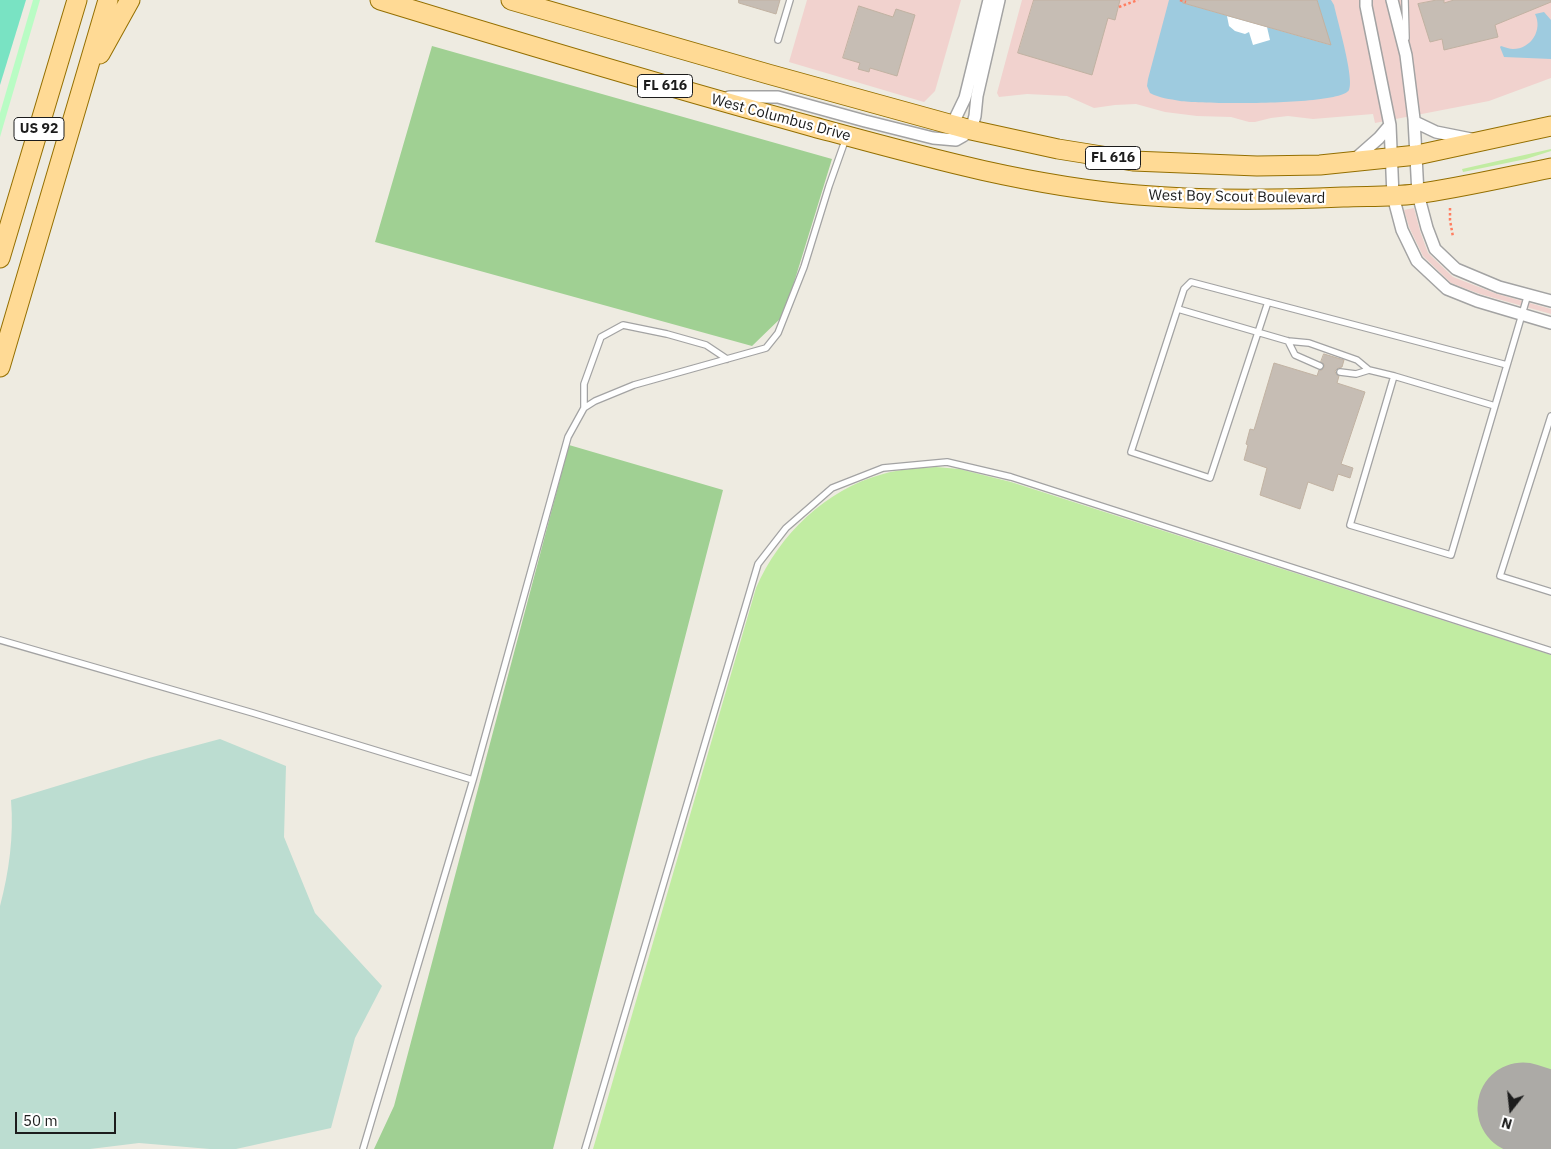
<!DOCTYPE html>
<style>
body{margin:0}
#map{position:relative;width:1551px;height:1149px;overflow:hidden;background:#eeebe1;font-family:"IBM Plex Sans",sans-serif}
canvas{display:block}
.north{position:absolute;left:1486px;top:1084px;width:50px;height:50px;-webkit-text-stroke:4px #fff;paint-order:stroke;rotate:196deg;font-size:14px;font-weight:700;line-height:20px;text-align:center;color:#1c1c1c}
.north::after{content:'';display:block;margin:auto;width:18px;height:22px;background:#1c1c1c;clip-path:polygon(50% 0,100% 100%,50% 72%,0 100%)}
.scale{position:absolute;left:15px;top:1112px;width:101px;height:22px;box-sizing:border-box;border:2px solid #1c1c1c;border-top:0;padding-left:6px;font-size:15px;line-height:18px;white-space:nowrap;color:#1c1c1c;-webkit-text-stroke:4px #fff;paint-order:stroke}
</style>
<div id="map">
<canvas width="1551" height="1149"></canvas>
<div class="north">N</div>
<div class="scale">50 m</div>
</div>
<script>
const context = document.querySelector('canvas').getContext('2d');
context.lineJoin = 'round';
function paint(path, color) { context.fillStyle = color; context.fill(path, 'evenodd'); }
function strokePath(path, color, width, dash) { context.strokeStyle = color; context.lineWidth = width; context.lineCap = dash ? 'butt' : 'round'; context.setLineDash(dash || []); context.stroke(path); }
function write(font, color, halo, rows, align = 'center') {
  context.font = font + ' "IBM Plex Sans",sans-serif'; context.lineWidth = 4.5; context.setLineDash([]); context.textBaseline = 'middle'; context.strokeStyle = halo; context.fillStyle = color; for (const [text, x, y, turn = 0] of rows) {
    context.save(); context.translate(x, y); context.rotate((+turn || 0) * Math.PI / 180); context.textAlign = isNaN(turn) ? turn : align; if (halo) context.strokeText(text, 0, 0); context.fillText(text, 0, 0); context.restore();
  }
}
const commercial = new Path2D(`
 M807,0H961L935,91L924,102L789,62Z
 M1022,0H1551V78L1489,101L1375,123L1373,114L1313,119L1288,116L1271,118L1255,122H1249L1231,117L1197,116L1165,112L1136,104L1115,105L1094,108L1067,96L1027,94L999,97L997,93Z
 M1414,208L1420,231L1428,253L1453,277L1497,294L1551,309V314L1480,294L1451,283L1423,256L1409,227L1404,210Z`);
const grass = new Path2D(`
 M1551,149V151L1526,159L1463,172L1462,169Z
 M936,467L959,469L1011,482L1551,655V1070L1535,1066L1508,1149H593L756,588C779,535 826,489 883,474C900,469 919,468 936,467Z`);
const forest = new Path2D(`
 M432,46L832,159L784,315L752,346L375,242Z
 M569,445L723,490L553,1149H374L394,1106Z`);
const wetland = new Path2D(`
 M220,739L286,766L284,837L315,913L382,986L355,1038L331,1128L236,1149H210L139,1143L90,1149H0V906C9,872 14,836 11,800L149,758Z`);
const park = new Path2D(`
 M33,0H40L0,137V113Z`);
const pitch = new Path2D(`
 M0,0H26L0,85Z`);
const water = new Path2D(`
 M1169,0H1186V4L1330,45L1317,0H1331L1334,5C1337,19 1355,80 1349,90C1340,106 1202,104 1180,101C1170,99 1159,98 1150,93L1147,86L1148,79Z
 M1544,12L1551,20V59L1504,57L1500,47L1501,46C1505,47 1510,49 1513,49C1531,49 1543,30 1535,14Z`);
const pier = new Path2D(`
 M1227,16L1267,27L1270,40L1253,45L1249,32L1245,34L1235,31L1229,26Z`);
const runway = new Path2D(`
 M1523,1108L1551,1117`);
const building = new Path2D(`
 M739,0H780L776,14L739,3Z
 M1034,0H1120L1115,20L1108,18L1092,75L1018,53Z
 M1183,0H1317L1331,45L1183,3Z
 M1437,0H1444V3L1454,0H1551V2L1495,25L1498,37L1444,50L1442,39L1430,42L1418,4Z
 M859,6L893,17L896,9L915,15L897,76L870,68L869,72L858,69L860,63L843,58Z
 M1324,354L1344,360L1342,367L1338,368L1335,371L1336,374L1339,376L1337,383L1365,392L1341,464L1353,468L1350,478L1338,474L1333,491L1308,482L1300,509L1260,495L1267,468L1244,460L1248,445L1246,444L1250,429L1254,430L1274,363L1317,376L1319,370H1322L1324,367V364L1321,362Z`);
const path = new Path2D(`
 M1180,0L1186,2
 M1119,7L1138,0
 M1450,208V220L1453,237`);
const lane = new Path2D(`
 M1405,0L1406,38
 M778,40L790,0
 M1268,302L1210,478L1131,452L1184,289L1191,282L1507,365
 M1178,309L1288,341L1309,343L1357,360L1369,370
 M1288,341L1295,355L1320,366
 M1340,372L1356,374L1369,370L1394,376
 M1495,406L1394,376L1350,525L1451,555L1528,294
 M584,408V384L601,337L623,325L667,334L706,345L727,359
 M1551,416L1500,576L1551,592
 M0,640L253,713L473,780
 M363,1149L473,780L568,437L584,408L595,401L634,385L766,348L778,333L804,267L829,186L846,138
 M585,1149L758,564L786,528L832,488L883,468L947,462L1011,477L1551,651`);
const street = new Path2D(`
 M1366,0V6L1390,125L1393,196L1402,230L1417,261L1447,289L1477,301L1551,323
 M1392,0L1406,55L1414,119L1418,194L1427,228L1435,249L1456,269L1499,287L1551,301
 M729,97H778L865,121L933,138L956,140L963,136L971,130L975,116L977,96L999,0
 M1415,122L1436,132L1471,139
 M952,125L965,98L989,0
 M1354,160L1379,138L1390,125`);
const primary = new Path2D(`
 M380,0C524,44 668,87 814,127C921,156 1027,186 1138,195C1206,201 1274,200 1343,197C1367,196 1391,197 1415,194C1460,188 1506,177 1551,168
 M511,0L768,74L971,130L1058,149L1133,161L1257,166L1320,165L1417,155L1551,126
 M100,54L130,0
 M0,258L77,0
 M0,367L108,0`);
const shields = [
 [665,86,55],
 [39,129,50],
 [1113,158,55]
];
const shieldNames = [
 ["FL 616",665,86],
 ["US 92",39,129],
 ["FL 616",1113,158]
];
const streetNames = [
 ["West Columbus Drive",781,118,15],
 ["West Boy Scout Boulevard",1237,197,1]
];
paint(commercial, '#f1d2ce');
paint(grass, '#c1eca2');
paint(forest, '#a0d093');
paint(wetland, '#bcddd1');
paint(park, '#b9fcc4');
paint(pitch, '#79e3c3');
paint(water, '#9ecbdf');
paint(pier, '#fff');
strokePath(runway, '#acaaa6', 91);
paint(building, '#c6bdb4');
strokePath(building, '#c1b2a2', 1);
strokePath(lane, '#a3a3a3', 8);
strokePath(street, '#a3a3a3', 14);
strokePath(primary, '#946f00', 21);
strokePath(path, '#ff7e61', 2.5, [2.5, 2.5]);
strokePath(lane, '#fff', 5.5);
strokePath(street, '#fff', 11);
strokePath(primary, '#ffda95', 19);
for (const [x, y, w] of shields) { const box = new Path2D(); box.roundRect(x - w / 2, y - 11.5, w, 23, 4); context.fillStyle = '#fff'; context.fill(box); strokePath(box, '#1c1c1c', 1); }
write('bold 14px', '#1c1c1c', null, shieldNames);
write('15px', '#1c1c1c', '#fff', streetNames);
</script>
